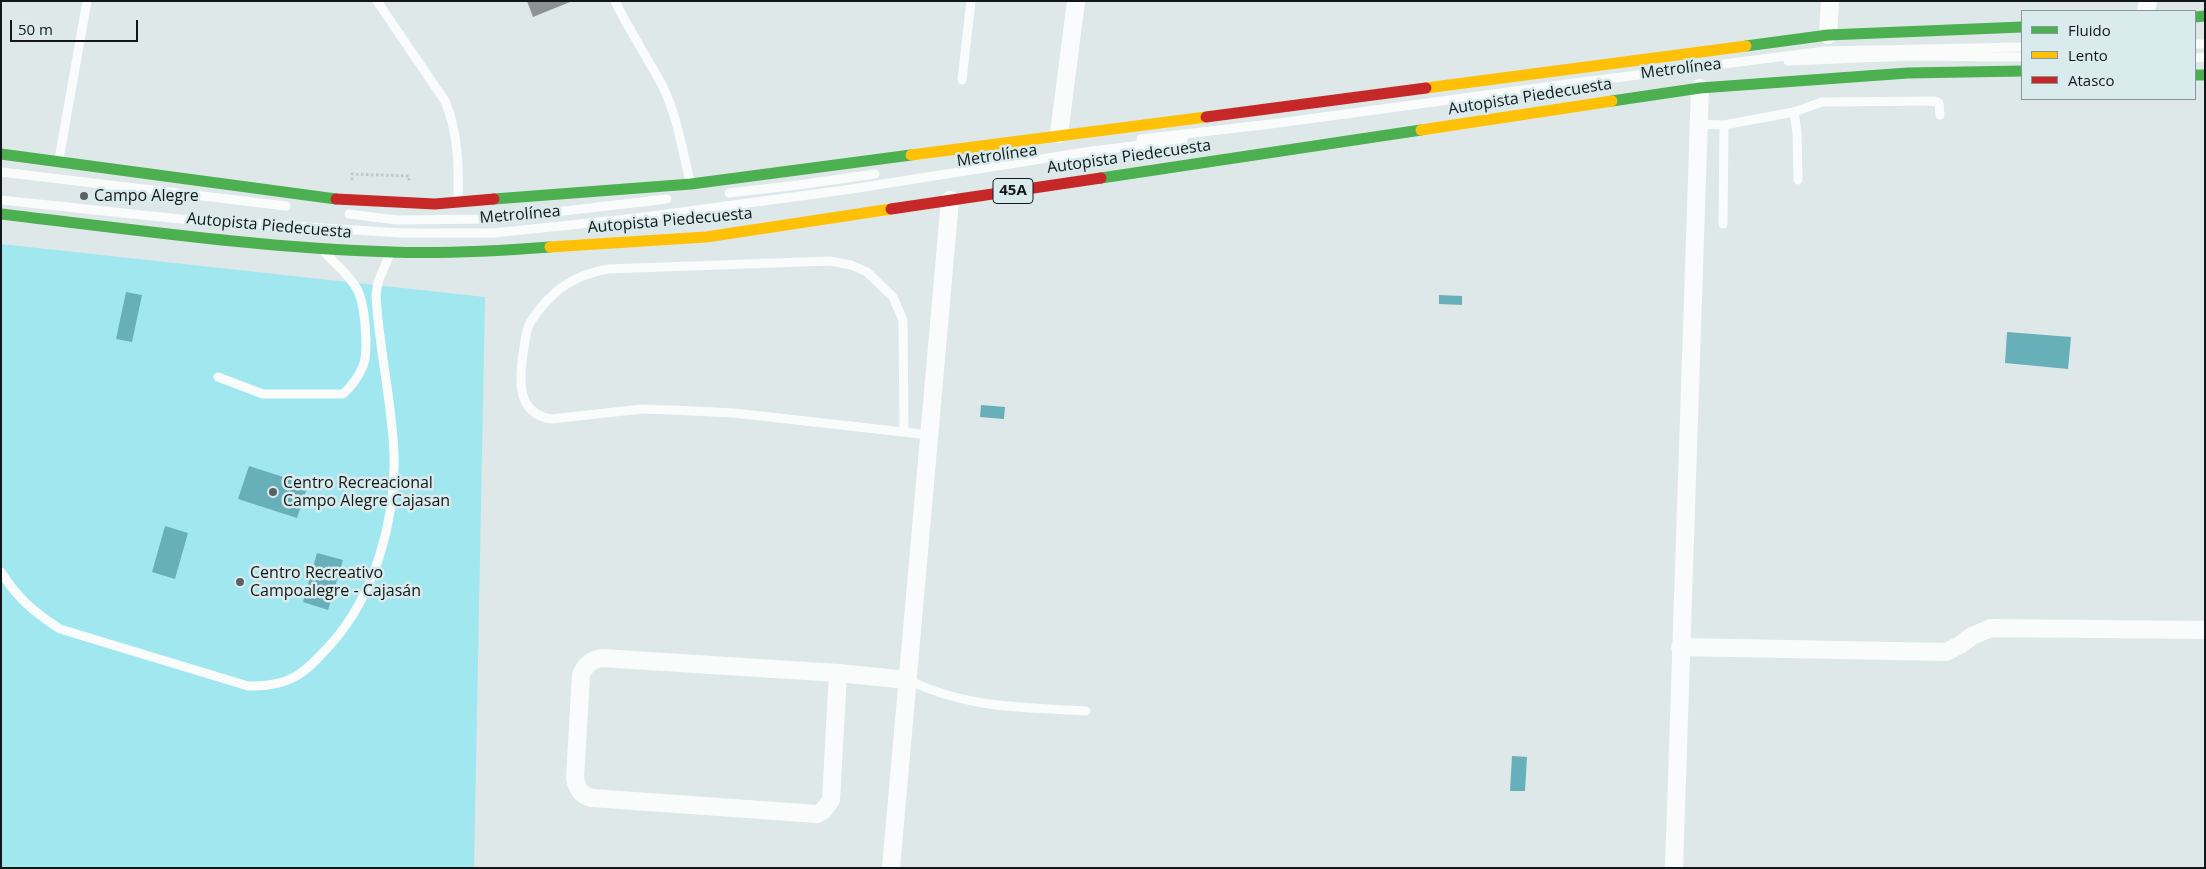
<!DOCTYPE html>
<meta charset="utf-8">
<style>
body{margin:0}
#map{position:relative;width:2206px;height:869px;overflow:hidden;background:#dee8e9;font-family:"Open Sans",sans-serif}
canvas{display:block}
.frame{position:absolute;inset:0;border:2px solid #121819;pointer-events:none}
.legend{position:absolute;left:2021px;top:10px;width:175px;height:90px;box-sizing:border-box;background:#daebed;border:1px solid #8a9798;margin:0;padding:6px 9px;list-style:none;font-size:15px;color:#121819}
.legend li{display:flex;align-items:center;gap:10px;height:25px}
.legend b{width:25px;border:1px solid #8a9798}
.scale{position:absolute;left:10px;top:20px;width:128px;height:22px;box-sizing:border-box;border:2px solid #121819;border-top:0;padding-left:6px;font-size:15px;line-height:18px;white-space:nowrap;color:#121819;-webkit-text-stroke:4px #daebed;paint-order:stroke}
</style>
<div id="map">
<canvas width="2206" height="869"></canvas>
<div class="frame"></div>
<ul class="legend">
<li><b style="height:6px;background:#4caf50"></b>Fluido</li>
<li><b style="height:6px;background:#ffc107"></b>Lento</li>
<li><b style="height:6px;background:#c62828"></b>Atasco</li>
</ul>
<div class="scale">50 m</div>
</div>
<script>
const context = document.querySelector('canvas').getContext('2d');
context.lineJoin = 'round';
function paint(path, color) { context.fillStyle = color; context.fill(path, 'evenodd'); }
function strokePath(path, color, width, dash) { context.strokeStyle = color; context.lineWidth = width; context.lineCap = dash ? 'butt' : 'round'; context.setLineDash(dash || []); context.stroke(path); }
function write(font, color, halo, rows, align = 'center') {
  context.font = font + ' "Open Sans",sans-serif'; context.lineWidth = 5; context.setLineDash([]); context.textBaseline = 'middle'; context.strokeStyle = halo; context.fillStyle = color; for (const [text, x, y, turn = 0] of rows) {
    context.save(); context.translate(x, y); context.rotate((+turn || 0) * Math.PI / 180); context.textAlign = isNaN(turn) ? turn : align; if (halo) context.strokeText(text, 0, 0); context.fillText(text, 0, 0); context.restore();
  }
}
const green = new Path2D(`
 M1,244L485,297L474,868H1Z`);
const water = new Path2D(`
 M126,292L142,295L132,342L116,339Z
 M1439,295L1462,296V305L1439,304Z
 M2007,332L2071,337L2068,369L2005,363Z
 M981,405L1005,407L1004,419L980,417Z
 M249,466L308,485L297,518L238,499Z
 M165,526L188,533L175,579L152,572Z
 M317,553L343,560L328,610L303,602Z
 M1512,756L1527,757L1525,791H1510Z`);
const building = new Path2D(`
 M527,1H570V2L533,17Z`);
const path = new Path2D(`
 M352,180V174L409,176V181`);
const lane = new Path2D(`
 M377,1L445,101C458,132 459,166 458,200
 M615,1C629,30 647,57 662,85C677,115 682,149 690,181
 M2195,44H2205
 M2195,58L2205,57
 M1788,61L1908,56L2022,57
 M962,80L971,1
 M1526,95L1582,88
 M1794,112L1822,102L1934,101L1939,103L1940,115
 M1697,124L1724,125L1794,112L1797,132L1798,180
 M1141,139L1271,124L1575,83L1825,51L2022,47
 M59,159L87,1
 M1,172L286,206
 M729,193L798,185L875,174
 M1,200L180,219L402,233H494L637,218L845,190L1092,151L1183,140
 M349,214L397,220L495,219L667,199
 M1723,224L1724,125
 M218,377L263,394H343C353,385 358,378 363,366C369,351 365,303 357,289C349,275 337,265 326,254
 M904,432L903,320L893,297L867,272L851,265L830,261L608,269C573,275 551,291 531,321C525,331 525,343 523,354C519,382 517,413 551,419L642,409L671,410L734,413L930,435
 M1,572C18,599 34,612 60,629L248,686C290,687 304,674 331,644C375,595 396,519 394,454C392,402 379,349 376,296L378,282L389,256
 M908,680C969,709 1021,707 1086,711`);
const street = new Path2D(`
 M2146,11L2148,1
 M1828,35L1830,1
 M1059,134L1076,1
 M1680,647L1946,652L1960,645L1972,636L1991,628L2205,630
 M838,673L831,800L823,811L817,814L592,798C581,795 577,789 575,778L581,675C585,665 591,660 601,658L838,673L908,680
 M891,868L950,200
 M1674,868L1700,88`);
const fast = new Path2D(`
 M2195,17L2205,16
 M1746,46L1828,35L2022,27
 M2195,75H2205
 M1612,101L1700,88L1908,73L2022,71
 M1,154L336,199
 M1101,178L1421,130
 M494,199L691,184L911,155
 M1,214C130,229 260,248 391,252C444,254 497,251 550,247`);
const slow = new Path2D(`
 M1426,88L1746,46
 M1421,130L1612,101
 M911,155L1206,117
 M550,247L706,237L891,209`);
const jam = new Path2D(`
 M1206,117L1426,88
 M336,199L435,204L494,199
 M891,209L1101,178`);
const markers = [
 [84,196,5,"#596162"],
 [273,492,5,"#596162"],
 [240,582,5,"#596162"]
];
const shields = [
 [1013,191,40]
];
const shieldNames = [
 ["45A",1013,191]
];
const streetNames = [
 ["Metrolínea",1681,69,-7],
 ["Autopista Piedecuesta",1530,97,-9],
 ["Metrolínea",997,156,-8],
 ["Autopista Piedecuesta",1129,157,-8],
 ["Metrolínea",520,215,-5],
 ["Autopista Piedecuesta",670,221,-5],
 ["Autopista Piedecuesta",269,226,5]
];
const poiNames = [
 ["Campo Alegre",94,196],
 ["Centro Recreacional",283,483],
 ["Campo Alegre Cajasan",283,501],
 ["Centro Recreativo",250,573],
 ["Campoalegre - Cajasán",250,591]
];
paint(green, '#a1e7f0');
paint(water, '#68b0b9');
paint(building, '#8c9393');
strokePath(path, '#c4c7c7', 3, [2.5, 2.5]);
strokePath(lane, '#fafcfc', 9);
strokePath(street, '#fafcfc', 18);
strokePath(fast, '#4caf50', 11);
strokePath(slow, '#ffc107', 11);
strokePath(jam, '#c62828', 11);
for (const [x, y, r, color] of markers) { const dot = new Path2D(); dot.arc(x, y, r, 0, 2 * Math.PI); context.fillStyle = color; context.fill(dot); strokePath(dot, '#daebed', 2); }
for (const [x, y, w] of shields) { const box = new Path2D(); box.roundRect(x - w / 2, y - 12.5, w, 25, 4); context.fillStyle = '#daebed'; context.fill(box); strokePath(box, '#121819', 1); }
write('bold 15px', '#121819', null, shieldNames);
write('16px', '#121819', '#daebed', streetNames);
write('16px', '#121819', '#daebed', poiNames, 'left');
</script>
